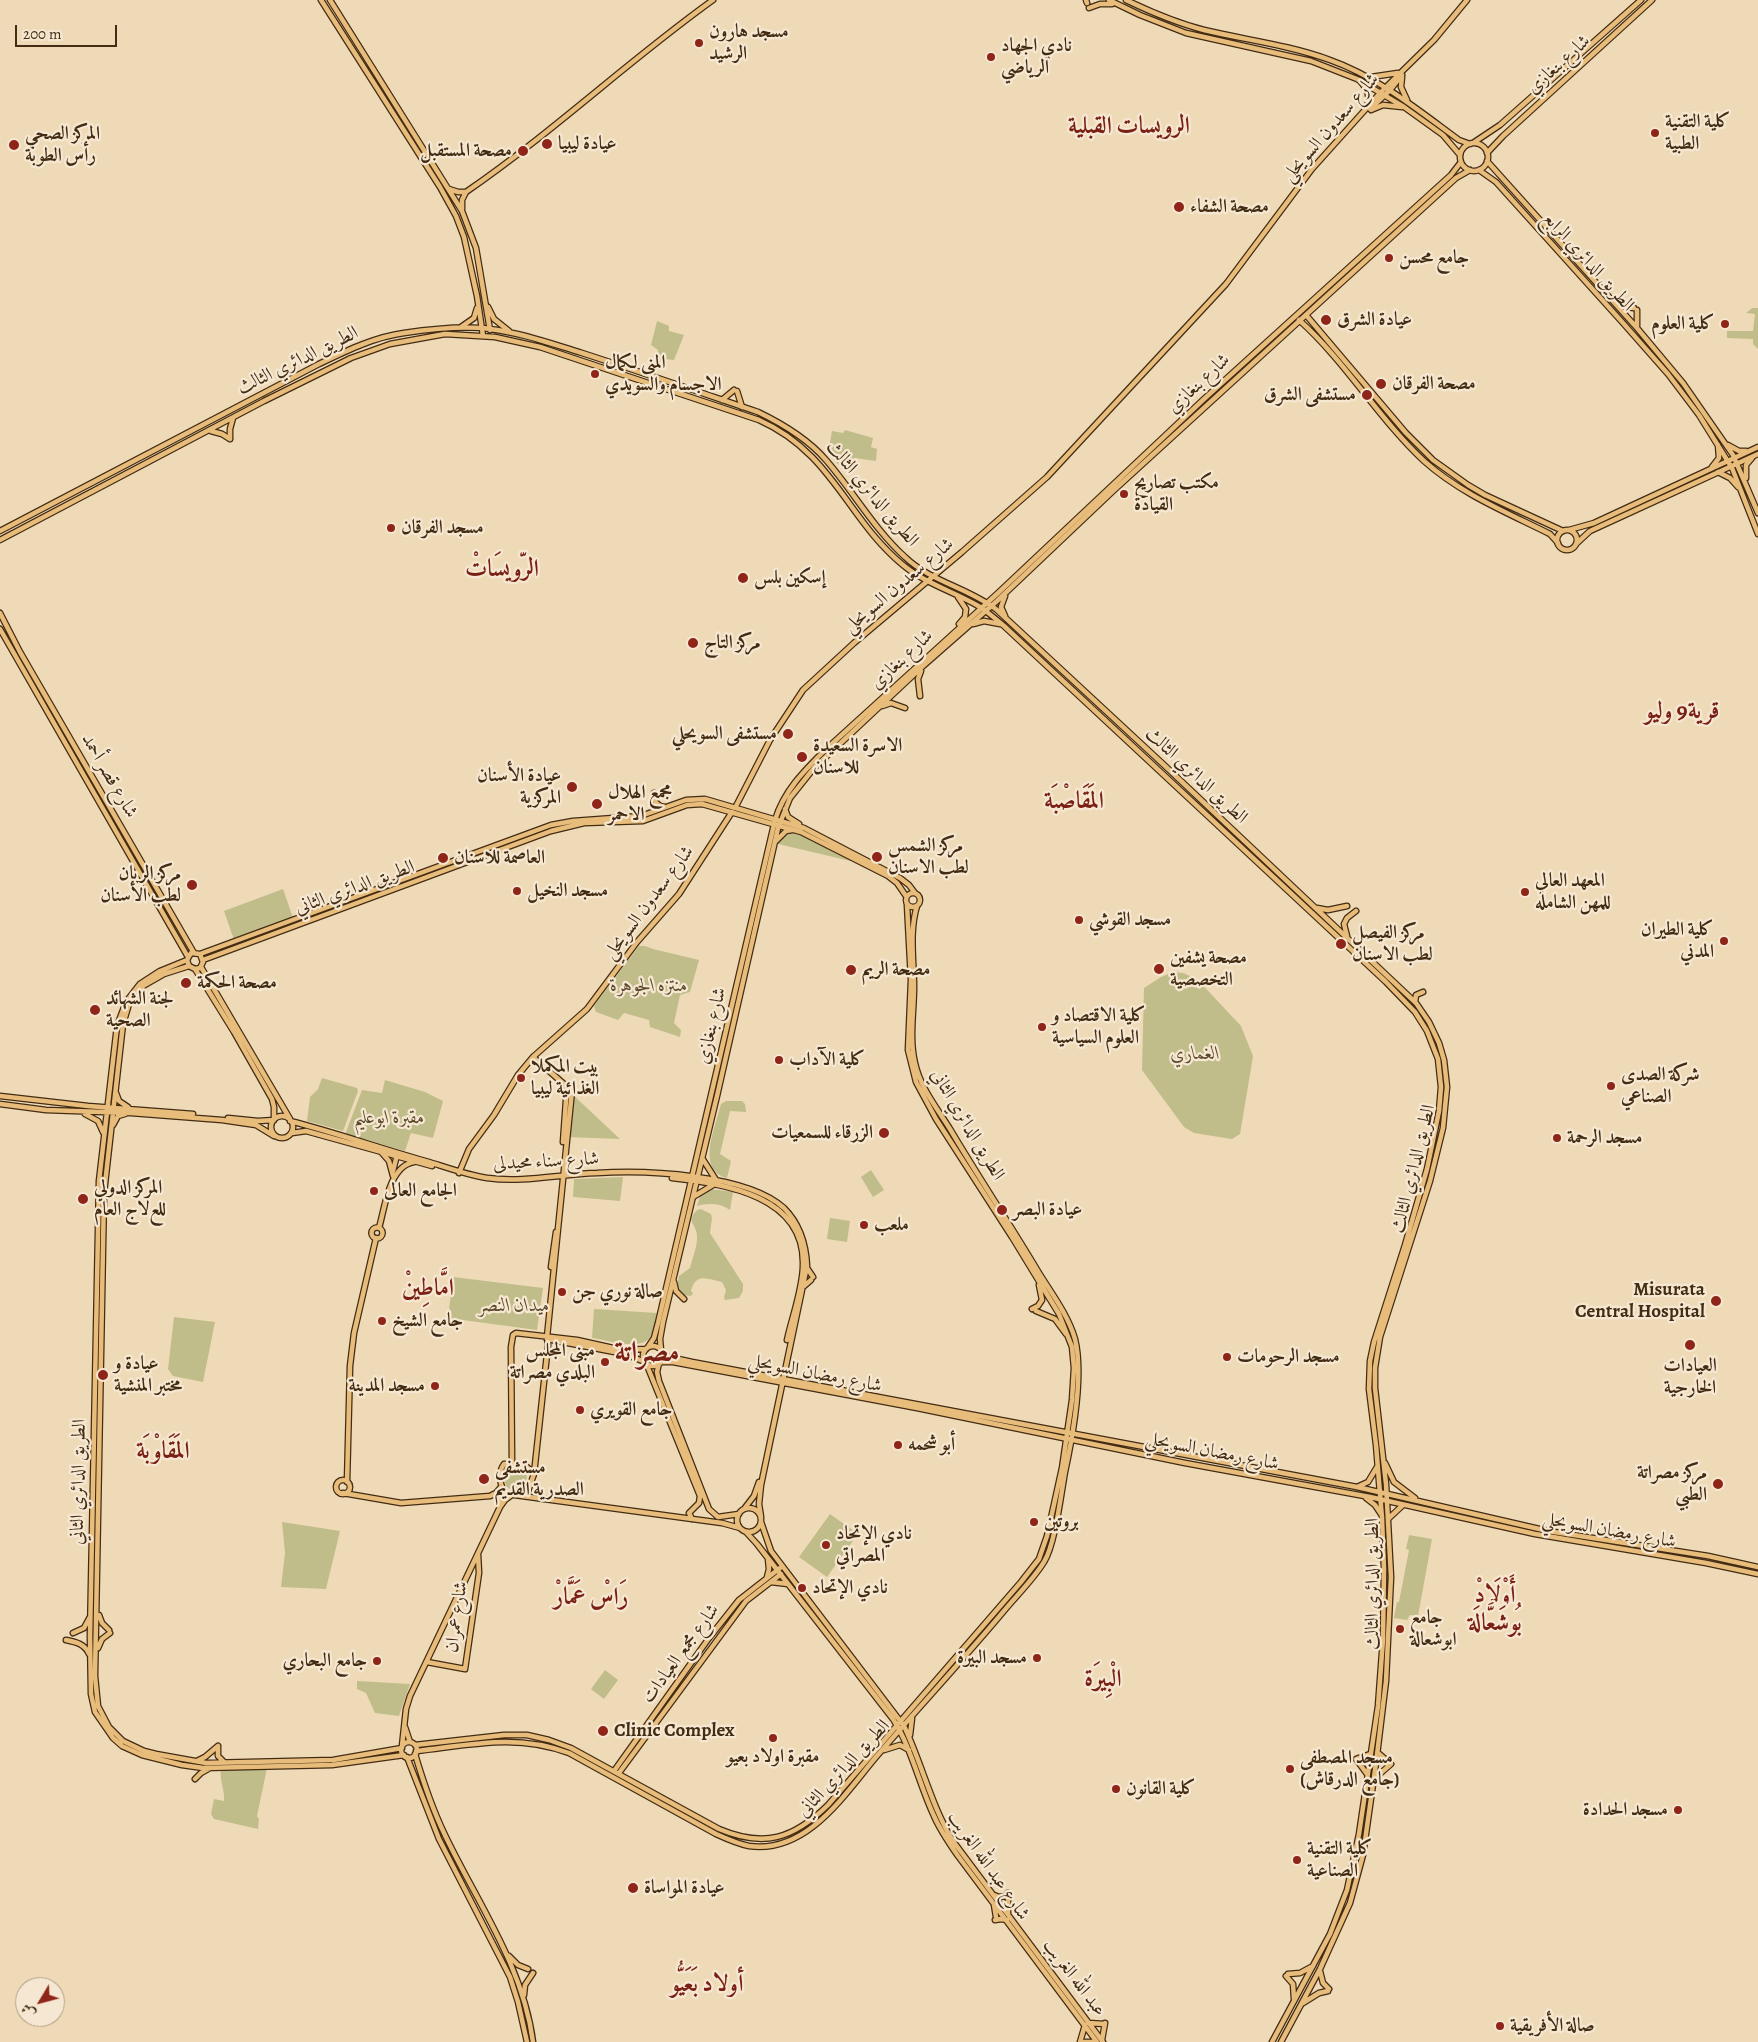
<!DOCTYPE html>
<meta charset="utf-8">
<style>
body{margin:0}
#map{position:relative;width:1758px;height:2042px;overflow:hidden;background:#efdab8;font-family:Alegreya,Amiri,serif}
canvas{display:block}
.north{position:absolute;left:15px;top:1977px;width:50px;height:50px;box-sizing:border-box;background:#f5e7d1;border:1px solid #ae9c85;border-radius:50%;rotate:233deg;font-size:14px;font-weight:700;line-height:20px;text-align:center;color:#432c13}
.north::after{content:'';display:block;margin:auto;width:18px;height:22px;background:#8f2418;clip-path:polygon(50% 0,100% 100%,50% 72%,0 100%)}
.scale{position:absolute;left:15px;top:25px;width:102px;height:22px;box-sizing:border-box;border:2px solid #432c13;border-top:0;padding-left:6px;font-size:15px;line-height:18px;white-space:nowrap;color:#432c13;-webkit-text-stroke:4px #f5e7d1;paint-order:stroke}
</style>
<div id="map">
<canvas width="1758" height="2042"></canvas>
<div class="north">ش</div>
<div class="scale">200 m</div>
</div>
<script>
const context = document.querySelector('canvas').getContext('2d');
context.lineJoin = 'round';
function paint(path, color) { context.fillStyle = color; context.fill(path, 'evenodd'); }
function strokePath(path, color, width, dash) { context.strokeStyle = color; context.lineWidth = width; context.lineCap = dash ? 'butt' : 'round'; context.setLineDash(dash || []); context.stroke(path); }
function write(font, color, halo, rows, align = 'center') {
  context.font = font + ' Alegreya,Amiri,serif'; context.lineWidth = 4.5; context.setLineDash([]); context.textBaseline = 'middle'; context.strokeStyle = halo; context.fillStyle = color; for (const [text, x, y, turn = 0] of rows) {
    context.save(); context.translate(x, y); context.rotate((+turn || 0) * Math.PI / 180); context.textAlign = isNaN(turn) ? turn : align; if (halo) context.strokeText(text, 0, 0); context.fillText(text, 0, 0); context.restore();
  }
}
const green = new Path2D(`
 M1752,308H1758V349L1753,344V339L1727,338V331H1753L1755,314L1746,313Z
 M657,321L669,326V331L684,335L674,360L663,359V368L656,367L658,350L651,345Z
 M845,430L873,438L871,447L877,449L876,461L854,458L853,463H848L845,472L828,453L832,431L843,433Z
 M787,832L798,833L855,862L778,844L779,839Z
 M283,889L293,918L234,940L224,911Z
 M639,946H645L653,949L699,960L690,992L680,995L674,1023L681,1030L680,1037L650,1027L649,1020L624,1013L618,1020L596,1012L594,1006Z
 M1173,972L1183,973L1197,979L1241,1026L1253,1056L1240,1134L1232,1139L1194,1133L1184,1127L1142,1070L1144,988L1161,977Z
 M322,1078L357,1088L358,1091L343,1131L307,1121L310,1097L318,1089Z
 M385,1080L425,1092L443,1101L433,1138L411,1133L405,1151L347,1134L346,1132L362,1090L382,1093Z
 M571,1093L620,1139L567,1137Z
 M726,1101H742L745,1104L746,1112L730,1111L720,1154L731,1161L727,1178C697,1170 714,1131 719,1111L721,1104Z
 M871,1170L884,1190L873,1197L861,1177Z
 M623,1177L620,1201L573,1197L574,1179Z
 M711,1189L733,1192L730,1210C720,1203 708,1203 697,1206L701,1194Z
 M701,1209L711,1214L712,1218L710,1233L743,1284V1291L739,1298L725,1300L724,1297L726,1290L722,1282C707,1279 696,1272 691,1291L693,1293L691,1296L684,1295L677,1287L679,1276L690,1268C692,1259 698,1245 697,1236C697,1224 685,1222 697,1210Z
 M830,1218L850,1221L847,1242L827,1239Z
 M453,1277L543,1288L537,1330L448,1318Z
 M594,1309L657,1313C655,1321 654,1330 651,1336C642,1352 607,1340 592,1338Z
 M174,1317L215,1322L203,1382L173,1376L168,1369Z
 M509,1465L523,1468L527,1473L526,1490L523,1491C505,1490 504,1487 505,1470Z
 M830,1514L858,1534L827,1577L799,1557Z
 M282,1522L340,1531L326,1589L281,1587L285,1553Z
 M1409,1535L1432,1539L1418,1616L1410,1615L1407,1620L1394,1618L1397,1602H1399L1409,1550L1406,1549Z
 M605,1670L618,1680L604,1699L591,1689Z
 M357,1681L410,1684L399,1716L375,1713L366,1693L357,1689Z
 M267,1768L257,1816L259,1819L258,1829L214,1819L211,1814L214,1799L224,1801C225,1789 219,1780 221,1769Z`);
const major = new Path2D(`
 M321,0L440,187L456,216L464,237L477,296L483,336
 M330,0L462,211L476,248L490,330
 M1086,0L1087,3
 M1109,0L1140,15L1186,33L1311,61L1357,79L1404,107L1443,135L1460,155
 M1126,0C1151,12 1177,23 1204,30C1246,40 1289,45 1330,60C1378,77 1418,110 1459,140L1470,144
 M1089,8L1100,4H1112
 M1371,77L1398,73
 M1402,77L1401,87L1407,100
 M1360,81C1368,90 1370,96 1367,107
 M1370,109L1390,90L1402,75
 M1371,110L1383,105L1402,107
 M1473,143L1500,125L1641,0
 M1460 157a14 14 0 1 1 28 0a14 14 0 1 1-28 0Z
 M1487,153L1503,136L1652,0
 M1487,161L1637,328L1683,383L1733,455L1758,513
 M1479,170L1496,182L1623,323L1668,374L1699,415L1732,468L1758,534
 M449,189L458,192H466
 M462,209V200L466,192C552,133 628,61 713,0
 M1618,306L1634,308
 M488,307L494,319L509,331
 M1306,315L1406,433L1433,460L1468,485L1485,495L1563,531
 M1299,320C1346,362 1378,418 1424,461C1461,494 1506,512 1550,534L1558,543
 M1637,326V310
 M461,327L474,318L477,308
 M737,391L742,407
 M722,400L734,390
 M211,431L222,434L230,439
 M230,439V429L233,418
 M1728,445L1739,451H1746
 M1712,467L1719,458L1718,445
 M1718,472L1730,478L1738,487
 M1746,478V465L1752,458
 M1569,530L1594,523L1758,447
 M1557 540a10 10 0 1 1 20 0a10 10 0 1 1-20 0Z
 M0,531L319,364C346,351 374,337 404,333C431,329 463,325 490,329C522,333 552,344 582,353C641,372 699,392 758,412C783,424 808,439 826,460C853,491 874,529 905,557C931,582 969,588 997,610L1163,764L1416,1003L1429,1022L1439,1043L1444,1060L1447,1087L1443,1128L1430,1181L1380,1337L1375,1368V1388L1386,1484L1391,1577L1386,1681L1376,1763L1363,1855L1350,1903L1320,1969L1281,2042
 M0,540L264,401L351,358L390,344L445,334L495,337L540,347L759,420C833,453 847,519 903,565C926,584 955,592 980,607C989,613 997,620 1004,626L1386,982L1415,1012L1427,1031L1438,1059L1441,1087L1439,1111L1427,1169L1405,1245L1374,1342L1370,1361L1369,1389L1376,1445L1382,1518L1384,1569L1383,1639L1378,1706L1359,1834L1347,1890L1330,1934L1272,2042
 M1576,544L1590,531L1758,454
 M958,597L966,609L965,617L959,624
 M0,613L20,652L194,953
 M1005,616L1001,607L1005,596
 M973,624L984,621L1000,624
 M0,629L188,957
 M920,696L918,679L921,671
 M882,706L891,703L905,708
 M654,793C653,801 657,806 665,807
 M735,808L770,740L803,690L854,643L962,552L1047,477L1226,284L1312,169L1381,92L1434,40L1467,0
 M785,809L788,817L799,824
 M776,841L786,831L792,830
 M906 900a7 7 0 1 1 14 0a7 7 0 1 1-14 0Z
 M1317,908L1328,910L1347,906
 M1347,936L1344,924L1347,918L1356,911
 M200,954L551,825L573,821L641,816L686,800L705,799L804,828L900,878L909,885L915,893
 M187,960L189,966L195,969L200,968L203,962L200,954L191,953L187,960L160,971L140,984L126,1002L117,1026L99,1181L90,1636L91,1694L95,1712L113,1738L122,1746L142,1755L182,1765L203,1768L332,1765L404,1755
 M203,960L551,831L584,823L643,821L687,805L702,804L801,832L888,876L897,883L906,896
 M189,966L164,974L143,986L129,1004L123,1024L104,1193L95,1676L98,1706L109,1727L123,1741L144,1751L156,1754L206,1763L333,1760L402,1748
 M201,967L290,1119
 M195,969L234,1032L272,1099L274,1107V1119
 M1415,1002L1416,995L1423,992
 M533,1057L572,1091L547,1337
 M116,1093L119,1101L128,1107
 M0,1096L88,1106L193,1114
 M0,1104L46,1110L131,1113L222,1120L256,1125L274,1136
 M85,1114L98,1121L103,1132
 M271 1127a11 11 0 1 1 22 0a11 11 0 1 1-22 0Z
 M228,1118L258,1121L274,1120
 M290,1121C337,1133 382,1149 429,1162C448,1168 467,1175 487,1178C524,1183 560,1174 597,1173C646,1170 747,1174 784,1208C800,1224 806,1244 807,1266L761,1485L759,1504L761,1517
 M113,1125L118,1116L125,1114
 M292,1133L306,1131L432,1166
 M563,1142L567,1086
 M382,1153L389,1161L393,1176
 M702,1158L716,1180
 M393,1171L397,1155
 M459,1173L469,1149L494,1115L518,1075L533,1057L587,1009L637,942L679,894L732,812
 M672,1178C726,1184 805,1196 803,1265C803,1288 792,1317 787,1340
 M693,1197L713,1185
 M371.5 1233a5.5 5.5 0 1 1 11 0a5.5 5.5 0 1 1-11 0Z
 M379,1228C385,1207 389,1166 414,1162
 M551,1267L556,1232
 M807,1268L813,1277
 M674,1282L676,1291L684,1299
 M804,1286L811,1280
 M1032,1309L1038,1306L1042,1300L1039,1285
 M1036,1311L1055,1319L1066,1334
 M547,1339L625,1354L645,1362
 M643 1356a10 10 0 1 1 20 0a10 10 0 1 1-20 0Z
 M648,1347L654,1338L658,1323L775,820C784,791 803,772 824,751L998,593L1204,399L1451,175L1461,162
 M661,1350L660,1339L663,1322L717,1096L778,828L790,798L814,768L923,666L997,601L1113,491L1456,178L1470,170
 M662,1353L669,1357L692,1362L1357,1487L1548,1531L1708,1556L1758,1567
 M660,1362H673L917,1408L1185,1463L1370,1497L1535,1534L1706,1563L1758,1574
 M646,1363L700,1496L699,1503L689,1513L692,1519
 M659,1363L657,1372L659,1381L709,1509L718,1517L739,1514
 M1385,1463L1394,1482L1415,1498
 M512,1464L511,1347L513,1335L516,1333L577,1340L622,1350L646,1349
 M534,1474L548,1345L547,1337
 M336 1487a7 7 0 1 1 14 0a7 7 0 1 1-14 0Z
 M347,1482L350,1366L354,1333L376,1238
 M1357,1487L1368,1482L1377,1467
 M343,1493L401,1503L490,1496L496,1493L501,1487
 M522,1495L528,1491L534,1474L526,1466L504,1464C498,1472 499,1487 507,1494L722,1523L740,1528
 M1366,1498L1375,1505L1381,1514
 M500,1505L502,1489
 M737 1520a12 12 0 1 1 24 0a12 12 0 1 1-24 0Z
 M744,1509L754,1496L759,1482
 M1388,1519L1403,1505
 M761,1522L771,1551L904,1726C922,1764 931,1805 953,1841L1103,2042
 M746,1532L757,1544L893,1719C912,1749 919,1784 934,1816C940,1830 949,1843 958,1856L1097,2042
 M767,1577L769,1569L768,1559
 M771,1582L788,1584
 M99,1615L102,1623L109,1630
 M73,1633L84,1628L90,1617
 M66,1640C76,1642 85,1644 89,1654
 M98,1648L102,1639L110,1633
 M427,1662L465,1669L479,1573L478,1554
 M405,1727L410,1742
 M910,1735L912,1718
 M401 1750a8 8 0 1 1 16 0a8 8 0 1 1-16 0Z
 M415,1745L504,1735H527L549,1740L571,1748L719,1829C764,1848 793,1839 828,1805L1021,1582L1039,1559L1047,1536L1062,1468L1072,1400L1074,1368L1072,1347L1059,1314L1012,1237L936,1119L916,1082L908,1050L911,980L907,905
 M218,1746V1756L224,1762
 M402,1746L406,1709L410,1696L500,1507L505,1500L512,1495
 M884,1750L900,1745L909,1750
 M416,1751C470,1745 516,1733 569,1753L716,1834C727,1839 738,1844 749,1846C807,1854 844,1795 876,1757C918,1708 962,1661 1003,1612C1016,1596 1033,1580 1044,1562C1055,1545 1061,1494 1065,1472C1073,1435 1084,1376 1075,1339C1068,1315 1052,1294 1039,1273C1010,1224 979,1178 950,1129C937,1108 920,1087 915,1063C909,1038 914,1012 914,987C914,961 909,932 917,906
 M415,1754C423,1781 432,1808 444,1833C476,1901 523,1965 533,2042
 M407,1757L439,1839L510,1977L518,2002L527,2042
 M197,1761L205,1757L218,1746
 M614,1771L709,1638L739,1600L780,1568
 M619,1773L746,1601L781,1574
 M1367,1774L1356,1759L1370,1754
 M195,1779L201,1773L210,1768
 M1374,1779L1391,1764L1378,1753
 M994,1895L999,1897L1007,1896
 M994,1905L996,1917
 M1008,1914V1893
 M995,1920L1001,1919L1007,1920
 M509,1956L518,1965L528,1969
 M1320,1971L1323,1983L1329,1989
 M1288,1974L1300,1973L1313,1966
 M1286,1976L1293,1984L1294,1999
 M524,1995L525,1985L533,1973
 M1303,2003L1319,1993L1328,1991
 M1089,2023L1104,2024
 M1102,2040L1105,2023
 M1080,2042L1085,2025
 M1081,2042H1094`);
const markers = [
 [699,43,5,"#8f2418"],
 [991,57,5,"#8f2418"],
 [1655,133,5,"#8f2418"],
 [547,144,6,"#8f2418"],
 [14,145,6,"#8f2418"],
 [523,151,6,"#8f2418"],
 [1179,207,6,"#8f2418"],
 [1389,258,5,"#8f2418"],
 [1326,320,6,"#8f2418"],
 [1725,324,5,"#8f2418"],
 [595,374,5,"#8f2418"],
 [1381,384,6,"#8f2418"],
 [1367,395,6,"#8f2418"],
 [1124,494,5,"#8f2418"],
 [391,528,5,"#8f2418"],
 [743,578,6,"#8f2418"],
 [693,643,6,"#8f2418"],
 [788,734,6,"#8f2418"],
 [802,757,6,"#8f2418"],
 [572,787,6,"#8f2418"],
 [597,804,6,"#8f2418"],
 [877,857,6,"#8f2418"],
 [443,858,6,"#8f2418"],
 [192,885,6,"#8f2418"],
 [517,891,5,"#8f2418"],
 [1525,892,5,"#8f2418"],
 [1079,920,5,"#8f2418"],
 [1724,941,5,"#8f2418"],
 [1341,944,6,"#8f2418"],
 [1159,969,6,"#8f2418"],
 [851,970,6,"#8f2418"],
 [186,983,6,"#8f2418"],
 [95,1010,6,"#8f2418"],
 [1042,1027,5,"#8f2418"],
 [779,1060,5,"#8f2418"],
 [521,1078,5,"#8f2418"],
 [1611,1086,5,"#8f2418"],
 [884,1133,6,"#8f2418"],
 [1557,1138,5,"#8f2418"],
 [374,1191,5,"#8f2418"],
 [83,1199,6,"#8f2418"],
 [1002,1210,6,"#8f2418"],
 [864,1225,5,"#8f2418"],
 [562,1292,5,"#8f2418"],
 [1716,1301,6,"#8f2418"],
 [382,1321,5,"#8f2418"],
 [1690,1345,6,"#8f2418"],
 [1227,1357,5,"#8f2418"],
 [605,1362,5,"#8f2418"],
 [103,1375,6,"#8f2418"],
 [435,1386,5,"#8f2418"],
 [580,1410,5,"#8f2418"],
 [898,1445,5,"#8f2418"],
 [484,1479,6,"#8f2418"],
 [1718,1484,6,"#8f2418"],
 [1034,1522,5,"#8f2418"],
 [826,1545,5,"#8f2418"],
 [802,1588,5,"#8f2418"],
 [1400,1629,5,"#8f2418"],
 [1037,1658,5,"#8f2418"],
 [377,1661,5,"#8f2418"],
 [603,1731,6,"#8f2418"],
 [773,1738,5,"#8f2418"],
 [1290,1769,5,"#8f2418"],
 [1116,1789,5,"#8f2418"],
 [1678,1810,5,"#8f2418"],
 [1297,1860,5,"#8f2418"],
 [633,1888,6,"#8f2418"],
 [1500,2026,5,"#8f2418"]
];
const poiNames = [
 ["مسجد هارون",709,32],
 ["الرشيد",709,54],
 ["نادي الجهاد",1001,46],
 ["الرياضي",1001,68],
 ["كلية التقنية",1665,122],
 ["الطبية",1665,144],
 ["المركز الصحي",25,134],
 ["رأس الطوبة",25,156],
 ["عيادة ليبيا",558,144],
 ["مصحة المستقبل",512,151,"right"],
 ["مصحة الشفاء",1190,207],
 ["جامع محسن",1399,258],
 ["عيادة الشرق",1337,320],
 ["كلية العلوم",1715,324,"right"],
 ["المنى لكمال",605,363],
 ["الاجسام والسويدي",605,385],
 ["مصحة الفرقان",1392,384],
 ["مستشفى الشرق",1356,395,"right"],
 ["مكتب تصاريح",1134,483],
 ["القيادة",1134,505],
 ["مسجد الفرقان",401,528],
 ["إسكين بلس",754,578],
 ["مركز التاج",704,643],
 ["مستشفى السويحلي",777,734,"right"],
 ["الاسرة السعيدة",813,746],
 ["للاسنان",813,768],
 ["عيادة الأسنان",561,776,"right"],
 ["المركزية",561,798,"right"],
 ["مجمع الهلال",608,793],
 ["الاحمر",608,815],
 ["مركز الشمس",888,846],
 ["لطب الاسنان",888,868],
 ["العاصمة للاسنان",454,858],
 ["مركز الريان",181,874,"right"],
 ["لطب الأسنان",181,896,"right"],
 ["المعهد العالي",1535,881],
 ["للمهن الشامله",1535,903],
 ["مسجد النخيل",527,891],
 ["مسجد القوشي",1089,920],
 ["كلية الطيران",1714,930,"right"],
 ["المدني",1714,952,"right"],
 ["مركز الفيصل",1352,933],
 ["لطب الاسنان",1352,955],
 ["مصحة يشفين",1170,958],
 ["التخصصية",1170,980],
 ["مصحة الريم",862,970],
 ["مصحة الحكمة",197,983],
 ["لجنة الشهائد",106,999],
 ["الصحية",106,1021],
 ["كلية الاقتصاد و",1052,1016],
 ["العلوم السياسية",1052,1038],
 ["كلية الآداب",789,1060],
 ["بيت المكملا",531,1067],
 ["الغذائية ليبيا",531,1089],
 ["شركة الصدى",1621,1075],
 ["الصناعي",1621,1097],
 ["الزرقاء للسمعيات",873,1133,"right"],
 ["مسجد الرحمة",1567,1138],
 ["المركز الدولي",94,1188],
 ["للعﻻج العام",94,1210],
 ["الجامع العالى",384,1191],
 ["عيادة البصر",1013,1210],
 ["ملعب",874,1225],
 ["Misurata",1705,1290,"right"],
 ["Central Hospital",1705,1312,"right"],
 ["صالة نوري جن",572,1292],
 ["جامع الشيخ",392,1321],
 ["مبنى المجلس",595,1351,"right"],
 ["البلدي مصراتة",595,1373,"right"],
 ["مسجد الرحومات",1237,1357],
 ["عيادة و",114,1364],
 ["مختبر المنشية",114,1386],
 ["العيادات",1690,1366,"center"],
 ["الخارجية",1690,1388,"center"],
 ["مسجد المدينة",425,1386,"right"],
 ["جامع القويري",590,1410],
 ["أبو شحمه",908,1445],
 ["مستشفى",495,1468],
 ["الصدرية القديم",495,1490],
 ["مركز مصراتة",1707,1473,"right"],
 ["الطبي",1707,1495,"right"],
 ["بروتين",1044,1522],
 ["نادي الإتحاد",836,1534],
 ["المصراتي",836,1556],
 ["نادي الإتحاد",812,1588],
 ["جامع",1410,1618],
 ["ابوشعالة",1410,1640],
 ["مسجد البيرة",1027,1658,"right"],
 ["جامع البحاري",367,1661,"right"],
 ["Clinic Complex",614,1731],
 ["مقبرة اولاد بعيو",773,1757,"center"],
 ["مسجد المصطفى",1300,1758],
 ["(جامع الدرقاش)",1300,1780],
 ["كلية القانون",1126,1789],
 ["مسجد الحدادة",1668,1810,"right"],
 ["كلية التقنية",1307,1849],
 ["الصناعية",1307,1871],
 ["عيادة المواساة",644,1888],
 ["صالة الأفريقية",1510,2026]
];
const streetNames = [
 ["شارع بنغازي",1559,65,-42],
 ["شارع سعدون السويحلي",1331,128,-49],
 ["الطريق الدائري الرابع",1588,262,48],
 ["الطريق الدائري الثالث",298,361,-26],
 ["شارع بنغازي",1199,384,-43],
 ["الطريق الدائري الثالث",872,494,50],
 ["شارع سعدون السويحلي",899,586,-40],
 ["شارع بنغازي",902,660,-43],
 ["شارع قصر أحمد",109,776,60],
 ["الطريق الدائري الثالث",1196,776,43],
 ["الطريق الدائري الثاني",355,888,-20],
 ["شارع سعدون السويحلي",649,903,-53],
 ["شارع بنغازي",712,1026,-77],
 ["الطريق الدائري الثاني",967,1125,59],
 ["شارع سناء محيدلى",546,1162,-3],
 ["الطريق الدائري الثالث",1414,1169,-76],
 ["شارع رمضان السويحلي",815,1374,11],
 ["شارع رمضان السويحلي",1212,1452,11],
 ["الطريق الدائري الثاني",79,1482,-89],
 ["شارع رمضان السويحلي",1609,1531,10],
 ["الطريق الدائري الثالث",1373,1584,-90],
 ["شارع عمران",457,1617,-82],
 ["شارع مجمع العيادات",681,1654,-54],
 ["الطريق الدائري الثاني",844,1769,-47],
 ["شارع عبد الله الغريب",988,1866,55],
 ["عبد الله الغريب",1074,1978,53]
];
const parkNames = [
 ["منتزه الجوهرة",649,986],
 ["الغماري",1195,1054],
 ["مقبرة ابوعليم",389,1118],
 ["ميدان النصر",514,1306]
];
const districtNames = [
 ["الرويسات القبلية",1129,127],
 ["الرّويسَاتْ",502,570],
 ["قرية9 وليو",1682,712],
 ["المَقَاصْبَة",1074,802],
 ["امَّاطِينْ",428,1289],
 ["المَقَاوْبَة",163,1452],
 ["أَوْلَادْ",1495,1596],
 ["بُوشَعَّالَة",1495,1624],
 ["رَاسْ عَمَّارْ",591,1598],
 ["الْبِيرَة",1103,1680],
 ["أولاد بَعَيُّو",707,1985]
];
const townNames = [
 ["مصراتة",647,1354]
];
paint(green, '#c0bd8a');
strokePath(major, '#432c13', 7);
strokePath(major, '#e8bd7c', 4.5);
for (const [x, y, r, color] of markers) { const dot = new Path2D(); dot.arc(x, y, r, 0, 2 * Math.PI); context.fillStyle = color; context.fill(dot); strokePath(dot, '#f5e7d1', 2); }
write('bold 19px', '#432c13', '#f5e7d1', poiNames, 'left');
write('19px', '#432c13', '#f5e7d1', streetNames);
write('italic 19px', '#5c492b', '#f5e7d1', parkNames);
write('bold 24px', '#7a1f14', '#f5e7d1', districtNames);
write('bold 29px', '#7a1f14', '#f5e7d1', townNames);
</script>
